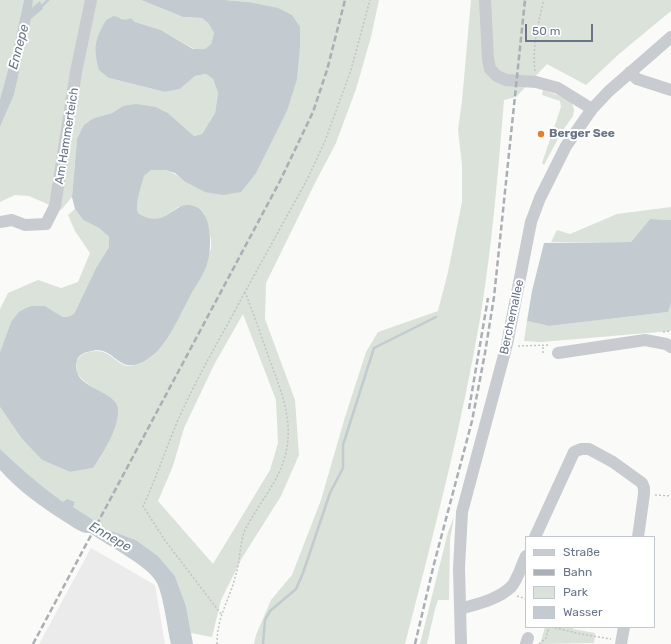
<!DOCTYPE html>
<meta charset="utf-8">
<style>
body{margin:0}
#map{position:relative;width:671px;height:644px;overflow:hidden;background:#fafaf8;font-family:Rubik,sans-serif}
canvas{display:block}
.legend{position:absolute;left:525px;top:536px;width:130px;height:92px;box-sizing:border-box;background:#fff;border:1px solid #c3c7d0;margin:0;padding:5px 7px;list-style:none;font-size:12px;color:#697489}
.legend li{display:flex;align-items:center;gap:8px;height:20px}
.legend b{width:20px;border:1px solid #c3c7d0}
.scale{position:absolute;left:525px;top:24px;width:68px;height:18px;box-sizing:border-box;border:2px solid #697489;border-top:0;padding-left:5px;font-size:12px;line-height:14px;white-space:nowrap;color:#697489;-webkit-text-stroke:3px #fff;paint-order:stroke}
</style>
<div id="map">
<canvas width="671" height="644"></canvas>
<ul class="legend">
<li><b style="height:5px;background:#c8cbcf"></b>Straße</li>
<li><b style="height:5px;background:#aaaeb5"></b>Bahn</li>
<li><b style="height:11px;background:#dae2d9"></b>Park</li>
<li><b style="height:11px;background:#c3cad0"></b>Wasser</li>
</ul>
<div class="scale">50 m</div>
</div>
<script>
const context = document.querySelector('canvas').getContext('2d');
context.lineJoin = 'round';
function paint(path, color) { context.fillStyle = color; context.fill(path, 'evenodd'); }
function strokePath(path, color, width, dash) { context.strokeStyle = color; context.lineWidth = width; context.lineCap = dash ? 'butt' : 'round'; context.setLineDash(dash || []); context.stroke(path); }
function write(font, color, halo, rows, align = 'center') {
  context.font = font + ' Rubik,sans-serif'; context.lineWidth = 4; context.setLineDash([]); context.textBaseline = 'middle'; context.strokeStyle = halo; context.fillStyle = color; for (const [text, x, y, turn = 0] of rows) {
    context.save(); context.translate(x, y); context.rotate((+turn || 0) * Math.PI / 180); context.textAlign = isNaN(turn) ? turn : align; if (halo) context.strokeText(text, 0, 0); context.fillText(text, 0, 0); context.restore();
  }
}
const built = new Path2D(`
 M91,548L155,585L165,644H39Z`);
const green = new Path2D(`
 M0,0H24L11,59L0,99Z
 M33,0H141L183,17L202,18L208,23L214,33L211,44L205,49H194L161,30L135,22L131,18L125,21L121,18L106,20L97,41L109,78L165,92L180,89L195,76L206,74L213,79L218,93L215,113L202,134L194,136L168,113L156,107L123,106L112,113L94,118L77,139L72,197L61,210L29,196L15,195L0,202V127L14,95L31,19L43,9L31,8Z
 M225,0H379L371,37L356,89L336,143L315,183L266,283L265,319L295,400L299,455L281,496L242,558L221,600L212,637L191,633L186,606L175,576L158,556L136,540L103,528L95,521L72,507L75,503L63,502L55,497L39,484L0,449V407L22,439L42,460L70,472L93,468V388C88,384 81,379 77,373C76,370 76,365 77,361C79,356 84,353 89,352C111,346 115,367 131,366C140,365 147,360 154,355L211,249V239L204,213L178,207C163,218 156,225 138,213C135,202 141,188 144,176C146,174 149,171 151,170C164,167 176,173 184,181L276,132L287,111L248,2ZM243,314L276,400L278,443L270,470L213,564L158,501L173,466L184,428L215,363Z
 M471,0H671V11L619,54L586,85L547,64L516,97L504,100C498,173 492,247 480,319C461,429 433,536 405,644H254L256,635L271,600L292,575L321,500L345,417L366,352L378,332L438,311L448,272L462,202V165L458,130L462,101Z
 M543,90L560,96L572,103L574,110L573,116L561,133L544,165L542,163L561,107L560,101L542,95Z
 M671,207V220L650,219L631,242H551L557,230L570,234L617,214Z
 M75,209L83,220L99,228L109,237V247L96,268L74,314L68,318L63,317L45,306L11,322L0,352V309L8,293L38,280L61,288L78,282L90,253L75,231L68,215Z
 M671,303V331L541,342L524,341L527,321L549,326L667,312Z
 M454,517L450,539L449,600H438L435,609L427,644H420L448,532Z
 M545,627H573V629L595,633L594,643L540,644Z`);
const water = new Path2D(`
 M24,0H33L32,8L40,1L43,9L31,19L14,95L0,127V99L11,59Z
 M141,0H225L248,2L278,8L292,15L300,27V46L297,79L287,111L256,173L241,192L223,195L205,192L184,181L175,173L165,170H151L144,176C141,188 135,203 138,213C168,233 174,194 198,208C213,217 212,253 206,267C202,277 195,287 190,296C179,316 165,352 143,362C120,374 115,350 97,350C95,350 91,351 88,352C85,352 80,355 78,358C77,360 76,364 76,367C77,390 118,391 118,410C118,431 103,452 93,468L70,472L42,460L22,439L0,407V352L11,322L19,312L26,308L32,306H45L63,317H68L74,314L96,268L109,247V237L99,228L83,220L75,209L72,197L77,139L84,125L94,118L112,113L123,106L136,104L156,107L168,113L194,136L202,134L215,113L218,93L213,79L206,74L195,76L180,89L165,92L109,78L99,70C93,47 95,40 106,20L114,16L125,20L131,18L135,22L161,30L193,49H205L211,44L214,33L208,23L202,18L183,17Z
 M650,219L671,220V303L668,312L549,326L527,321L532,291L544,243L631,242Z
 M0,449C20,467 40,486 63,502L67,499L75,502L73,507L95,521L103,528L136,540L158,556L175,576L186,606L193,644H171C167,627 164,598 157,583C149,566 106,545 90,533C81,534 72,526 65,522C40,506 20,492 0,470Z`);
const stream = new Path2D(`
 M40,8L48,0
 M263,644L265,620L270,611L296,589L303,573L330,493L343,468V445L374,348L436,317`);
const path = new Path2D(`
 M535,71C532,46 538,24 544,0
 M663,332L671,331
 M518,346L550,345
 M543,347V355
 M655,495L671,496
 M517,596L526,599
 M221,614L164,539L143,506C155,481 164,454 175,427C195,380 221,337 245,292
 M551,627L581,634L611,639
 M217,644C217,615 230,600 236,574C240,562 240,541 245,530C264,493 291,471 288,425C286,403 278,382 270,361C262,338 254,315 245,292L308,178L325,141L351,70L370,0
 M539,644L546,638L549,627`);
const minor = new Path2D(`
 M485,0L488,59L490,69L497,76L506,80L536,82L558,88L592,109
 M630,72L637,79L671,90
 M0,222L12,220L25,225L46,224L55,206L76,72L91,0
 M558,353L645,340L666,344L671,347
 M535,537L574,452L581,449H589L613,462L642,483L644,488V494L638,537
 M460,609C477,604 497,600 511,587C517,581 522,564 526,556
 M461,644L459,568L462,512L507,344L531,222L540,198L566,146L592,109L609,91L671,37
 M526,644L528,638
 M621,644L624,627`);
const rail = new Path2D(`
 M469,409L488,298
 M33,644L280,181L313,112L327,70L345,0
 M415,644L434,564L472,421L485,353L494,297L525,0`);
const markers = [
 [541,134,4,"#e47f2e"]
];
const poiNames = [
 ["Berger See",549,134]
];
const streetNames = [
 ["Am Hammerteich",67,136,-81],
 ["Berchemallee",512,317,-78]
];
const waterNames = [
 ["Ennepe",19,47,-75],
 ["Ennepe",110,537,30]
];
paint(built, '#ebebeb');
paint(green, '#dae2d9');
paint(water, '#c3cad0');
strokePath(stream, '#c3cad0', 2.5);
strokePath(path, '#c2c3c6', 1.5, [2, 2]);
strokePath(minor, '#c8cbcf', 12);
strokePath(rail, '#aaaeb5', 2.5, [6, 3]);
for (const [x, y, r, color] of markers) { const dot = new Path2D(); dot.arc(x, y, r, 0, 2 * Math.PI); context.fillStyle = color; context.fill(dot); strokePath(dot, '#fff', 1.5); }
write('bold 12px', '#697489', '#fff', poiNames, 'left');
write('12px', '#697489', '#fff', streetNames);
write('italic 13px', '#657583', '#fff', waterNames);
</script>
